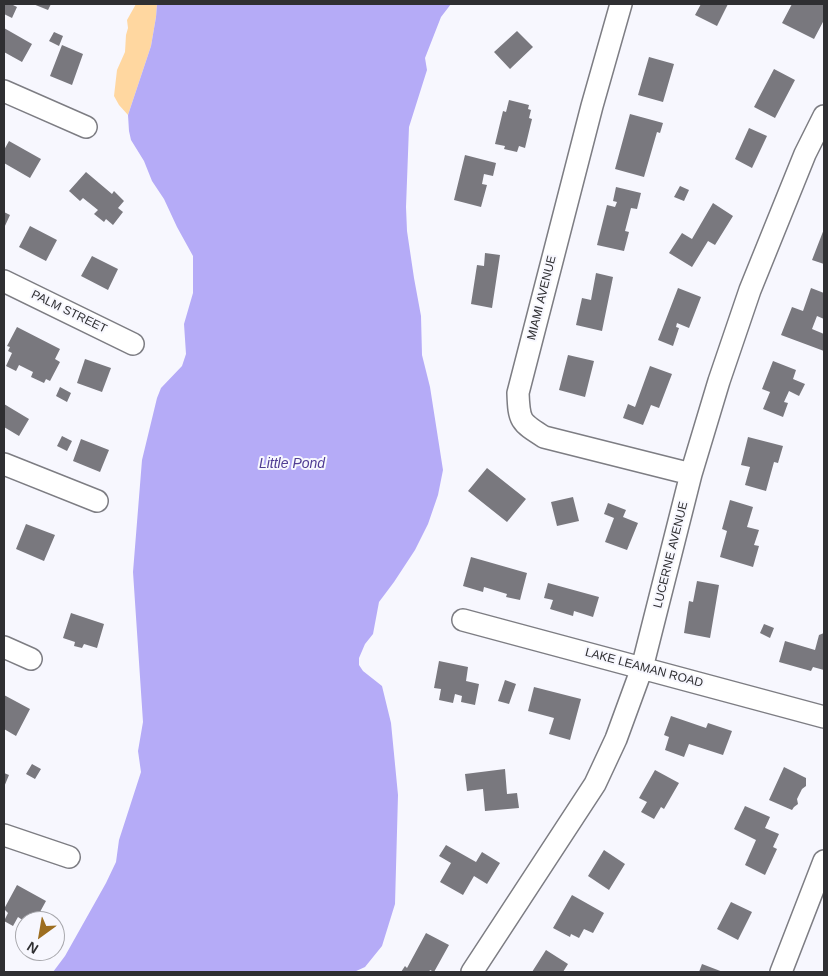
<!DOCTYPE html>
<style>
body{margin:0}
#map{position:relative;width:828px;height:976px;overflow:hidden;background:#f7f7fe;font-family:Arial,sans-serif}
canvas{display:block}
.frame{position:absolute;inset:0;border:5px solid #2f2f32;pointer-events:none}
.north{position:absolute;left:15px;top:911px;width:50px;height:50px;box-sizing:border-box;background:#f7f7fe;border:1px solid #a7a7ac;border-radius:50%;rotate:212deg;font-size:14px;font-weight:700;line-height:20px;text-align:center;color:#2f2f32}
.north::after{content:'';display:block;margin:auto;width:18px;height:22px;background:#9d6e20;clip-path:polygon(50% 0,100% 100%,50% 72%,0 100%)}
</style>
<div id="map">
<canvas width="828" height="976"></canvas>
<div class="frame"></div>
<div class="north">N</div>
</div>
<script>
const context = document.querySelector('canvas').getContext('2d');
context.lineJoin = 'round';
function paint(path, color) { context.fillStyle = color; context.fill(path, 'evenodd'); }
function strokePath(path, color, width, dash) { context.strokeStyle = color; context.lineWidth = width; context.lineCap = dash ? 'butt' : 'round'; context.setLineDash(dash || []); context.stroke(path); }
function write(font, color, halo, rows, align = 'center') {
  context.font = font + ' Arial,sans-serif'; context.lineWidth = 4; context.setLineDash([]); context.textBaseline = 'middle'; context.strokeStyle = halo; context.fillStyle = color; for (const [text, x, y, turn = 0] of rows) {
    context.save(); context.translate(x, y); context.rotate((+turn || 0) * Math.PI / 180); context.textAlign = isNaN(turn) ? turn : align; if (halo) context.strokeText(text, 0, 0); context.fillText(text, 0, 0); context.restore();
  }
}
const green = new Path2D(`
 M136,4H157L156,17L151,46L128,115L119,105L114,96L117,70L125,52L126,35L128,28L127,20Z`);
const water = new Path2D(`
 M157,4H451L441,17L425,58L427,70L409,127L406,207L407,231L414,278L421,316L422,355L430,387L443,470L438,495L428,524L415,550L394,582L379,602L373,634L365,644L359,658V665L363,671L382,686L391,723L398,795L395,904L382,946L365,967L354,972H53L65,956L106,883L116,862L119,840L141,772L138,751L143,722L133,572L142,460L157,398L161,388L182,366L186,354L184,324L193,293V256L177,227L164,199L152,181L144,161L131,140L129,131L128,115L151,46L156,17Z`);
const building = new Path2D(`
 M4,4H11L17,7L12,18L4,14Z
 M33,4H51L48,10Z
 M701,4H728L717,26L695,15Z
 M792,4H824V20L814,39L782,23Z
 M4,28L32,44L22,62L4,52Z
 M517,31L533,47L510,69L494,52Z
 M54,32L63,36L59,46L49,41Z
 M62,45L83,54L72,85L50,76Z
 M649,57L674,64L663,102L638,95Z
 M774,69L795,80L775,118L754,107Z
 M509,100L529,105L528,109L531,110L529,118L532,119L525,148L519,146L517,152L504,149L505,146L495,144L503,111L506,112Z
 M630,114L663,123L660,133L657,132L644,177L615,169Z
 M749,128L767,136L752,168L735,159Z
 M9,141L41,159L30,178L4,163V150Z
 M465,155L496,163L493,176L484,174L482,184L487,185L481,207L454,200Z
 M86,172L112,194L114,191L124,201L118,208L123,212L113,225L106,219L104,222L94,214L98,210L83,198L80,201L69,191Z
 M680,186L689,190L684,201L674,197Z
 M616,187L641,193L637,209L631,208L625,231L629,232L624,251L597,245L607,205L615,207L617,202L613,201Z
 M713,203L733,216L715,245L708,241L692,267L669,253L682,233L692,239Z
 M4,212L10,215L4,228Z
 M30,226L57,240L46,261L19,247Z
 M824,229V264L812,260Z
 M485,253L500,255L492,308L471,304L477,265L484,266Z
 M92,256L118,269L108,290L81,276Z
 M596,273L613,277L602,331L576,325L582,298L591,300Z
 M678,288L701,297L689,328L677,323L676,327L679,328L673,346L658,340Z
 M811,288L824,293V319L817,316L812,329L824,334V351L781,335L792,307L803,311Z
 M17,327L60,349L55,359L60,362L50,381L46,379L44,383L31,377L33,372L19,365L16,371L6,366L12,353L8,351L10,347L7,346Z
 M568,355L594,361L585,397L559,390Z
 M85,359L111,368L102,392L77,383Z
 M773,361L796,370L793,379L805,384L799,396L789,391L784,402L788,403L783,417L763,409L770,392L762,389Z
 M650,366L672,374L659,408L651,405L643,425L623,418L628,404L635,407Z
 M60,387L71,393L67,402L56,396Z
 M4,404L29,419L19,436L4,427Z
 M62,436L72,441L67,451L57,446Z
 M748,437L783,446L778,463L774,462L766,491L745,485L750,467L741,465Z
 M81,439L109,450L100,472L73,461Z
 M487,468L526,499L507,522L468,491Z
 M573,497L579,521L557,526L551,502Z
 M730,500L753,507L747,527L759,530L754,545L759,546L753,567L720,557L727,531L722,529Z
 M608,503L626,510L623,517L638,523L627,550L605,542L614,518L604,514Z
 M26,524L55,535L44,561L16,549Z
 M471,557L527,573L520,600L506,597L507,594L484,587L483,592L463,586Z
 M697,581L719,585L710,638L684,633L689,601L693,602Z
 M548,583L599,597L593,617L574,611L573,616L550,609L553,600L544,598Z
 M71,613L104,624L97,648L84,644L82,648L74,646L75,642L63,638Z
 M764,624L774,628L770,638L760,633Z
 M824,633V670L813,667L811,671L779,662L785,641L815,650L819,635Z
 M439,661L468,667L466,681L479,684L475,705L461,702L462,696L455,694L453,703L439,700L441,689L434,688Z
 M505,680L516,684L509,704L498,701Z
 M534,687L581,699L570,740L549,734L554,718L528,711Z
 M4,695L30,709L16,736L4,729Z
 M671,716L706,728L708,723L732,731L723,755L689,744L684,757L665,750L669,737L664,735Z
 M32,764L41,769L35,779L26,774Z
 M784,767L806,778V786L802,789L797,799L798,804L794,807L792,810L769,800Z
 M505,769L507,794L517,793L519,808L485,811L483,789L467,791L465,774Z
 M655,770L679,783L664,809L661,807L654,819L641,812L647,802L639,798Z
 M4,773L9,775L4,787Z
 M745,806L770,817L765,828L779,834L773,847L777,849L765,875L745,865L756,840L734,829Z
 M446,845L476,862L482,852L500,863L487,884L474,876L463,895L440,882L451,863L439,856Z
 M604,850L625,864L609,890L588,876Z
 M17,885L46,901L35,921H24L18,917L13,926L4,921L8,913L4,909Z
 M572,895L604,913L593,933L584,929L579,938L571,934L570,937L553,928Z
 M731,902L752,912L738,940L717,929Z
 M426,933L449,945L434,972L430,970L429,972H401L405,966L407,968Z
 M546,950L568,964L563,972H532Z
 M702,964L723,972H699Z`);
const street = new Path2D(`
 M621,4L592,106L518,393C519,421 520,422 544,437L691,474
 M4,91L86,127
 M4,281L133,344
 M4,464L97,501
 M463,620L824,717
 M4,647L31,659
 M4,835L69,857
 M472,972L595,784L616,739L642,668L691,474L719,381L750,290L805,154L824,116
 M781,972L824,861`);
const streetNames = [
 ["MIAMI AVENUE",542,298,-76],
 ["PALM STREET",69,312,26],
 ["LUCERNE AVENUE",671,555,-76],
 ["LAKE LEAMAN ROAD",644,668,15]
];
const waterNames = [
 ["Little Pond",292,464]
];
paint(green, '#ffd7a0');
paint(water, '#b5abf7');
paint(building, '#79787e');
strokePath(street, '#7d7d83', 24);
strokePath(street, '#fff', 21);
write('12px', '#2f2f32', '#f7f7fe', streetNames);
write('italic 14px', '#503d94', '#f7f7fe', waterNames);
</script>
